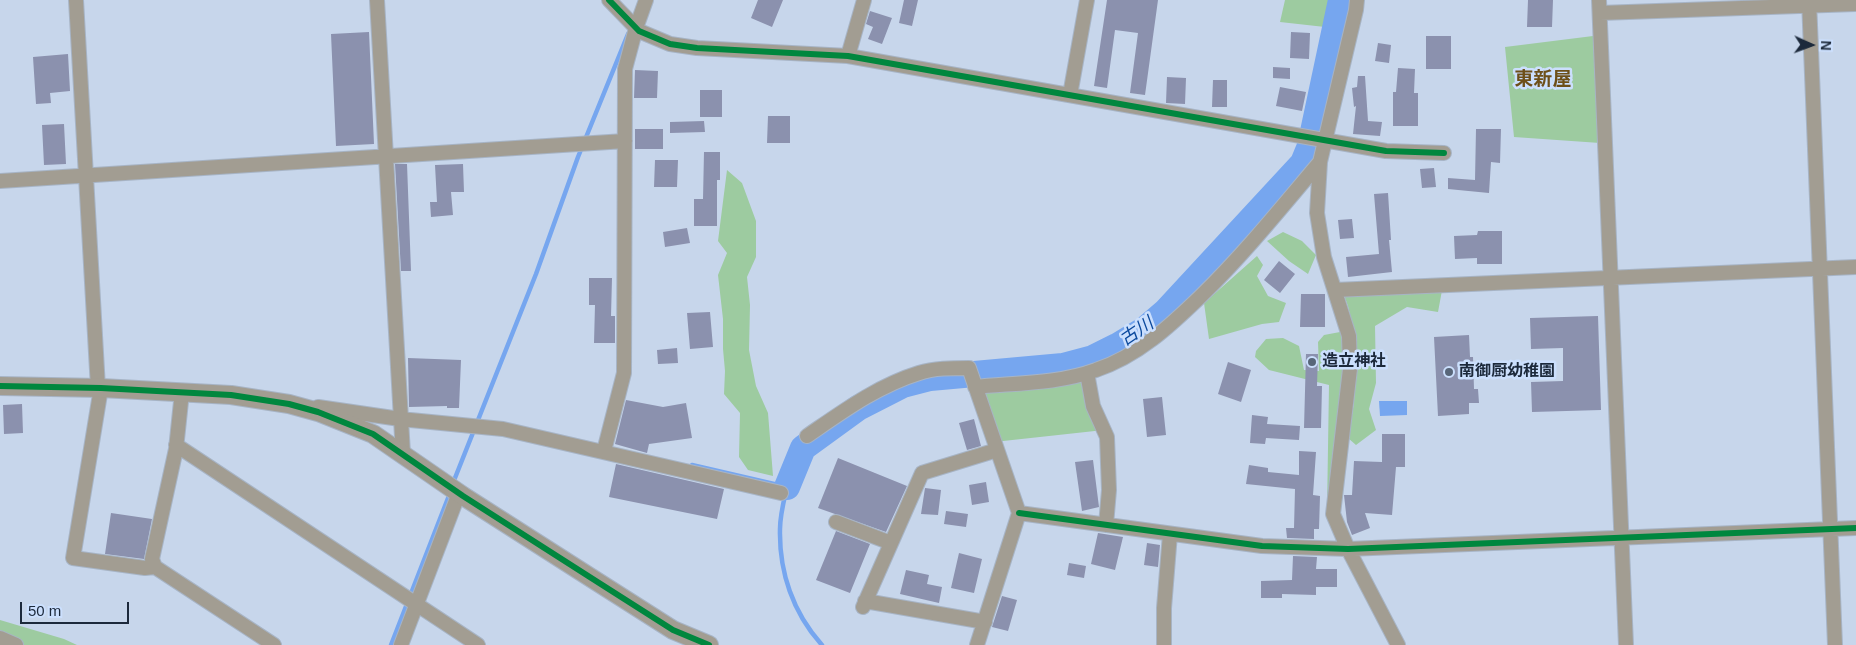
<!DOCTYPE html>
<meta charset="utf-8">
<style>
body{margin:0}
#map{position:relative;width:1856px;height:645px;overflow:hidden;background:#c7d6eb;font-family:Arial,sans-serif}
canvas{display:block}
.north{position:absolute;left:1786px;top:20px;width:50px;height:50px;-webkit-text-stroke:4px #cbdffd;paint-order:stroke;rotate:92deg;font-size:14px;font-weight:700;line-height:20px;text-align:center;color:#1c293b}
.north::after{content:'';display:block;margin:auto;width:18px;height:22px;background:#1c293b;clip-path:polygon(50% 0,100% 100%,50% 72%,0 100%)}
.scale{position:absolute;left:20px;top:602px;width:109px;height:22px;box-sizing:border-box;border:2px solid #1c293b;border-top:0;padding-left:6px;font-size:15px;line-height:18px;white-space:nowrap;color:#1c293b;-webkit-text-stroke:4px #cbdffd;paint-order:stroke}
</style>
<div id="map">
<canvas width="1856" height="645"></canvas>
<div class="north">N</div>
<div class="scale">50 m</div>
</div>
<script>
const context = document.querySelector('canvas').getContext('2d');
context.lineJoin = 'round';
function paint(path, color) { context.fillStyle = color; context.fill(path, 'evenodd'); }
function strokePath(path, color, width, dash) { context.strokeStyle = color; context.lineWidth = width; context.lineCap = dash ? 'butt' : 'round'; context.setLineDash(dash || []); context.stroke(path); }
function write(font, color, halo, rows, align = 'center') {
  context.font = font + ' Arial,"Noto Sans JP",sans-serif'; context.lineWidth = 5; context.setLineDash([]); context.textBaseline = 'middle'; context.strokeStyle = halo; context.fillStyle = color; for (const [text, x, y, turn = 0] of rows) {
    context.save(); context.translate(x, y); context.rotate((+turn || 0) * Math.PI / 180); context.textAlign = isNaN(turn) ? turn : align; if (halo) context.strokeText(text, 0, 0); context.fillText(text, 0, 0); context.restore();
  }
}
const green = new Path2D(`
 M1285,0H1357L1325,141L1300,136L1325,27L1280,22Z
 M1601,35L1600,143L1514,137L1505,47Z
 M727,170L742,183L756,221V257L747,277L750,305L749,350L756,386L768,413L773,476L748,470L739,457L740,413L724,394L725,371L723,349V319L718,275L727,253L718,241Z
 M1283,232L1302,241L1316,255L1308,274L1289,261L1267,241Z
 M1257,256L1263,265L1257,276L1268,296L1286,303L1279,322L1262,324L1209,339L1204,303Z
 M1443,285L1438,312L1407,307L1375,326L1376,383L1369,409L1376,430L1356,445L1348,438L1354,403L1355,373L1327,510L1329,385L1269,370L1255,357L1256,351L1266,339L1283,338L1299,346L1304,370L1319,371L1318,342L1324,335L1340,332L1349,343C1351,321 1352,310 1341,290Z
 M1087,373L1104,430L994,442L983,386Z
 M0,620L64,639L77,645H0Z`);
const water = new Path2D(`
 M1379,401H1407V415L1380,416Z`);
const stream = new Path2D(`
 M692,465L787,487C784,500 780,515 780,529C779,572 793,613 822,645
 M453,483L536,274L578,157L628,34
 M391,645L450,493`);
const river = new Path2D(`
 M787,487L803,448L858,408L903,385L930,378L1063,366L1093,358L1117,346L1145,329L1166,311L1303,163L1310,146L1341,0`);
const building = new Path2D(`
 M758,0H783L772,27L751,18Z
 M904,0H918L912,26L899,23Z
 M1107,0H1158L1145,95L1130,93L1138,33L1115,30L1107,88L1094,86Z
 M1528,0H1553L1552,27H1527Z
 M870,11L892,18L882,44L868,39L873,27L866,24Z
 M369,32L374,144L336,146L331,34Z
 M1291,32L1310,33L1309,59L1290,58Z
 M1426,36H1451V69H1426Z
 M1378,43L1391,45L1389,63L1375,61Z
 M68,54L70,91L50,93L51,103L36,104L33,57Z
 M1273,67L1290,68V79L1273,78Z
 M1398,68L1415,69L1414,93H1418V126H1393V92H1396Z
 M635,70L658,71L657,98H634Z
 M1358,76H1365L1368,121L1382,122L1380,136L1353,134L1356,106L1354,107L1352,88L1357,87Z
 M1167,77L1186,78L1185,104L1166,103Z
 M1213,80H1227V107H1212Z
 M1280,87L1306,92L1302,111L1276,106Z
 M700,90H722V117H700Z
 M768,116H790V143H767Z
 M704,121L705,132L670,133V122Z
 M64,124L66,164L44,165L42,125Z
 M635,129H663V149H635Z
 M1476,129H1501L1500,163L1491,162L1489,193L1448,189V178L1475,180Z
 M704,152H720V180H717V226H694V199H703Z
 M655,160H678L677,187H654Z
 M395,164H407L411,271H401Z
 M463,164L464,192H451L453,215L431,217L430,202H437L435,165Z
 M1434,168L1436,187L1422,188L1420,169Z
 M1388,193L1391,240H1389L1392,272L1348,277L1346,257L1379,254L1374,194Z
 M1352,219L1354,238L1340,239L1338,220Z
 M687,228L690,243L665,247L663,232Z
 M1478,231H1502V264H1477V258L1455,259L1454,236L1477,235Z
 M1279,261L1295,274L1280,293L1264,280Z
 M589,278H612L611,316H615V343H594L595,305H589Z
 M1301,294H1325V327H1300Z
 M710,312L713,347L690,349L687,313Z
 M1598,316L1601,410L1532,412L1531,382L1563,381V348L1531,349L1530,318Z
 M1469,335L1470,357H1473L1474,389H1478L1479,403H1469V414L1438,416L1434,337Z
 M677,348L678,363L658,364L657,350Z
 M1306,354H1318L1317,386H1322L1321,428H1304Z
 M408,358L461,360L459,408H447V406L409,407Z
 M1228,362L1251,370L1241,402L1218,394Z
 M1162,397L1166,435L1147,437L1143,399Z
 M626,400L663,407L686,403L692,438L649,444L647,453L615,444Z
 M22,404L23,433L4,434L3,405Z
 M1252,415L1268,417L1267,424L1300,426L1299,440L1266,438L1265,444L1250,443Z
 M974,419L981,446L967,450L959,423Z
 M1382,434H1405V467H1396L1392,515L1365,513L1370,528L1352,535L1347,522L1344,495H1352L1354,461L1382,462Z
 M1299,451L1316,452L1313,495L1320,496L1319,529H1314V539L1287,538L1286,528H1294L1295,489L1246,484L1249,465L1268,468V472L1299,475Z
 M838,458L907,486L886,532L818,508Z
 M1093,460L1099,507L1082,511L1075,462Z
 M616,464L724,489L717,519L609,497Z
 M986,482L989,502L972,505L969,485Z
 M925,488L941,490L938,515L921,514Z
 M946,511L968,514L966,527L944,524Z
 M111,513L152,519L144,559L105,554Z
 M836,531L870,544L850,593L816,580Z
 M1098,533L1123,537L1115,570L1091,564Z
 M1147,543L1160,545L1158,567L1144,565Z
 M959,553L982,559L974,593L951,588Z
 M1293,556L1317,557L1316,569H1337V587H1316V595L1282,594V598H1261V581L1292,580Z
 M1069,563L1086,566L1084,578L1067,575Z
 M906,570L929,575L927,584L942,587L939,603L900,594Z
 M1002,596L1017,600L1008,631L992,627Z`);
const minor = new Path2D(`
 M76,0L98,388
 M377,0L403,454
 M609,0L639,31L670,44L697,48L848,56L1386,151L1444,153
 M1357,0L1356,10L1320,162L1317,213L1324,257L1349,336L1350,369L1333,514L1348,549L1398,645
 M1599,0L1626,645
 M1809,0L1835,645
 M1600,13L1856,4
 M848,56L864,0
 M1070,95L1087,0
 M0,181L625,141
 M1335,290L1856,267
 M1087,373L1093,406L1107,437L1109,490L1106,525
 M975,387C1015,383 1058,384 1096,370C1138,356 1170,326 1201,296C1244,254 1281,208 1320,162
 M101,388L73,558L145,568L155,567
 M182,392L176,449L152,559L155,567L274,645
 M318,407L400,419L503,429L781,493
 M807,436C842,412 877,386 919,373C934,368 952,368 969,368L1019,513L977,645
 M176,445L478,645
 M604,451L624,373L625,69L636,28L646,0
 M1019,513L1262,546L1348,549L1856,528
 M836,522L891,543
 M865,601L985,622
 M863,607L922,473L997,450
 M0,638L16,645
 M401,645L459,493
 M1164,645V608L1170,534`);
const tertiary = new Path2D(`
 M0,386L101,388L231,395L289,404L318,412L373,434L463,496L596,581L673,630L709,645`);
const cycleway = new Path2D(`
 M609,0L639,31L670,44L697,48L848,56L1386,151L1444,153
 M0,386L101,388L231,395L289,404L318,412L373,434L463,496L596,581L673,630L709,645
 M1019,513L1262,546L1348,549L1856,528`);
const markers = [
 [1312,362,5,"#586679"],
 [1449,372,5,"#586679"]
];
const poiNames = [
 ["造立神社",1322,362],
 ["南御厨幼稚園",1459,372]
];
const waterNames = [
 ["古川",1137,332,-34]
];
const quarterNames = [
 ["東新屋",1543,80]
];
paint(green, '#9dcba0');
paint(water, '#76a6ef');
strokePath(stream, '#76a6ef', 4.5);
strokePath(river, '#76a6ef', 26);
paint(building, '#8b91ae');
strokePath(minor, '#a7b4c5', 16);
strokePath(tertiary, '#a7b4c5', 20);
strokePath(minor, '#a29d92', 14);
strokePath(tertiary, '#a29d92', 18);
strokePath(cycleway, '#00873e', 6);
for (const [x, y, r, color] of markers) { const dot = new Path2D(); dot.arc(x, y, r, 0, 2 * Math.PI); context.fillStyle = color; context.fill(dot); strokePath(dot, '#cbdffd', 2); }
write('bold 16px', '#1c293b', '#cbdffd', poiNames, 'left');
write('italic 18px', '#0b499d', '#cbdffd', waterNames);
write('bold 19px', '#6d4f19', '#cbdffd', quarterNames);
</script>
